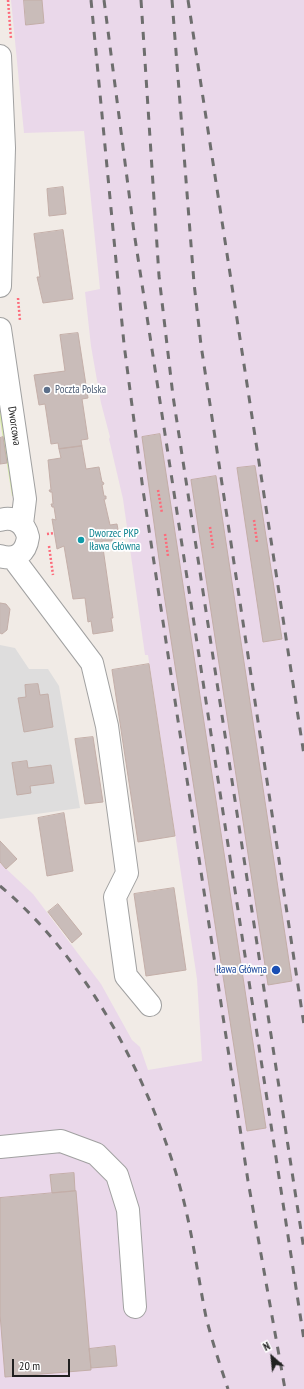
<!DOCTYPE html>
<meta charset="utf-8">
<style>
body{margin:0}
#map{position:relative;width:304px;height:1389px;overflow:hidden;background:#f1ebe6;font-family:"PT Sans Narrow",sans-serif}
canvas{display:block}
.north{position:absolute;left:252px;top:1337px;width:40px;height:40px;-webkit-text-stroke:3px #fff;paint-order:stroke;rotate:333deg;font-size:11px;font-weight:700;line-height:16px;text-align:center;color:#202020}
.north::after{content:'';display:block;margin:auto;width:14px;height:18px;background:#202020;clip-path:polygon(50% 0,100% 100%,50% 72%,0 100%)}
.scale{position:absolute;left:12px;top:1359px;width:58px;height:18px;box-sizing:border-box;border:2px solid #202020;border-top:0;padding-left:5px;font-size:12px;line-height:14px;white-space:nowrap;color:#202020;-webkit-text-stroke:3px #fff;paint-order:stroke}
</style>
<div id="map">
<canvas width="304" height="1389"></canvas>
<div class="north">N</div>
<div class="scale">20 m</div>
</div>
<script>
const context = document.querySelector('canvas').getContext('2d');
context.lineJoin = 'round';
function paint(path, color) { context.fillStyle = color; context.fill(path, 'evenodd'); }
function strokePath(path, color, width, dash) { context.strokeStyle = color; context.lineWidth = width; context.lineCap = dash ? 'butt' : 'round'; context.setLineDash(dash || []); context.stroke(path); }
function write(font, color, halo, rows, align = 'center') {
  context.font = font + ' "PT Sans Narrow",sans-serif'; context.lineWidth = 3.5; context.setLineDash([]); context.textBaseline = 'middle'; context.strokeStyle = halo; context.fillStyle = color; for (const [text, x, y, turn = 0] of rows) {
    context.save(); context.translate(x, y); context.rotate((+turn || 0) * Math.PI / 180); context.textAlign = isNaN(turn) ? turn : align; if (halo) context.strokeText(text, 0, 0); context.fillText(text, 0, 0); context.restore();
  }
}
const residential = new Path2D(`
 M0,645L15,648L29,669H48L59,686L80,808L0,819Z`);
const industrial = new Path2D(`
 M11,0H304V1389H0V863L33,894L101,984L132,1040L140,1047L148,1070L202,1061L197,979L148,655H145L123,499L109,439L110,437L101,403L91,346L85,292L100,289L84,131L24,133Z`);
const grass = new Path2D(`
 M0,402L15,496H12L0,420Z`);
const building = new Path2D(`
 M24,0H42L44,23L26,25Z
 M63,187L66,214L49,216L47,189Z
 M63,230L73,299L43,303L37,277H40L34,234Z
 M78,333L88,398L82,399L88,439L81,440L82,446L59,449L58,443L51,444L45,404L39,405L34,375L65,371L60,335Z
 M160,434L266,1128L247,1131L163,588L142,437Z
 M3,437L7,463L0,464V438Z
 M82,446L86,469L99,467L102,482H103L104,484L102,485L104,496H106V499H104L110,525L117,524L119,535V537L112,539V541H102L113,618H111L113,631L93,634L91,621L88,622L85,598L73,599L64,546L57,549L52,519L56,520L54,507H52L51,504H53L52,492H50L49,490H51L48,460L61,458L59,449Z
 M255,466L282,639L263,642L237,468Z
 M216,476L292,981L268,985L191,480Z
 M0,603L6,604L10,609L7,630L2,634L0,633Z
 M149,664L175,836L138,842L112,670Z
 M38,684L40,695L48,694L53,727L24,732L18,698L26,697L25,685Z
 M93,737L103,802L85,804L75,739Z
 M27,761L28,768L51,765L54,783L30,786L31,793L17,795L12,763Z
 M64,813L73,871L47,876L38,818Z
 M0,841L17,859L6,869L0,862Z
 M174,888L186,970L146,976L134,894Z
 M58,904L82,934L72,943L48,912Z
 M74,1173L75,1191L52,1193L50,1175Z
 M76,1191L91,1370L5,1377L0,1314V1198Z
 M115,1346L117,1366L91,1368L89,1349Z`);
const path = new Path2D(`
 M8,0L11,39
 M18,298L20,321
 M158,490L162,513
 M254,520L257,542
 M210,527L213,548
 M47,534L54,533
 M165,534L168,556
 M49,546L53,575`);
const minor = new Path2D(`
 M0,56L4,148L0,286
 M0,329L25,499L22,524
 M0,520C14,516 25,523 28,537C26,553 16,561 0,556
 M13,558L92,663L107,726L127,873L115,897L126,976L150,1005
 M0,1147L61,1141L96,1154L117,1175L128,1210L135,1307`);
const rail = new Path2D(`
 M91,0L124,344L143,490L248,1181L285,1389
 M104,0L134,232L304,1340
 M141,0L159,276L173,396L304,1250
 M172,0L194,283L201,345L304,1025
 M188,0L304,755
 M0,886C89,960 154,1087 183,1198C193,1237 198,1277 206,1317C212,1341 220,1365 228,1389`);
const markers = [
 [47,390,4,"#5c6f8a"],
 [81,540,4,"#0f9aa8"],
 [276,970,5,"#1a4fb4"]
];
const serviceNames = [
 ["Poczta Polska",55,390]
];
const streetNames = [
 ["Dworcowa",14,426,82]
];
const cultureNames = [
 ["Dworzec PKP",89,534],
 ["Iława Główna",89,547]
];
const transitNames = [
 ["Iława Główna",267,970]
];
paint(residential, '#dedddd');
paint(industrial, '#ead8ea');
paint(grass, '#d9ecab');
paint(building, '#c9bcb9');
strokePath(building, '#c3aea8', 1);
strokePath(minor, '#a1a1a1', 24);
strokePath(path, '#fd6b7b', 2.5, [2, 2]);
strokePath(minor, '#fff', 22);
strokePath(rail, '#6e6e6e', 3, [8, 8]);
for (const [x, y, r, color] of markers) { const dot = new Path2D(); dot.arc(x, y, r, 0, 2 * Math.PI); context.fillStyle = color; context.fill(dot); strokePath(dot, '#fff', 1.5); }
write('11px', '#4e5e75', '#fff', serviceNames, 'left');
write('11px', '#202020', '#fff', streetNames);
write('11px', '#0d838f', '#fff', cultureNames, 'left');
write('11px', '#164399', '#fff', transitNames, 'right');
</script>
